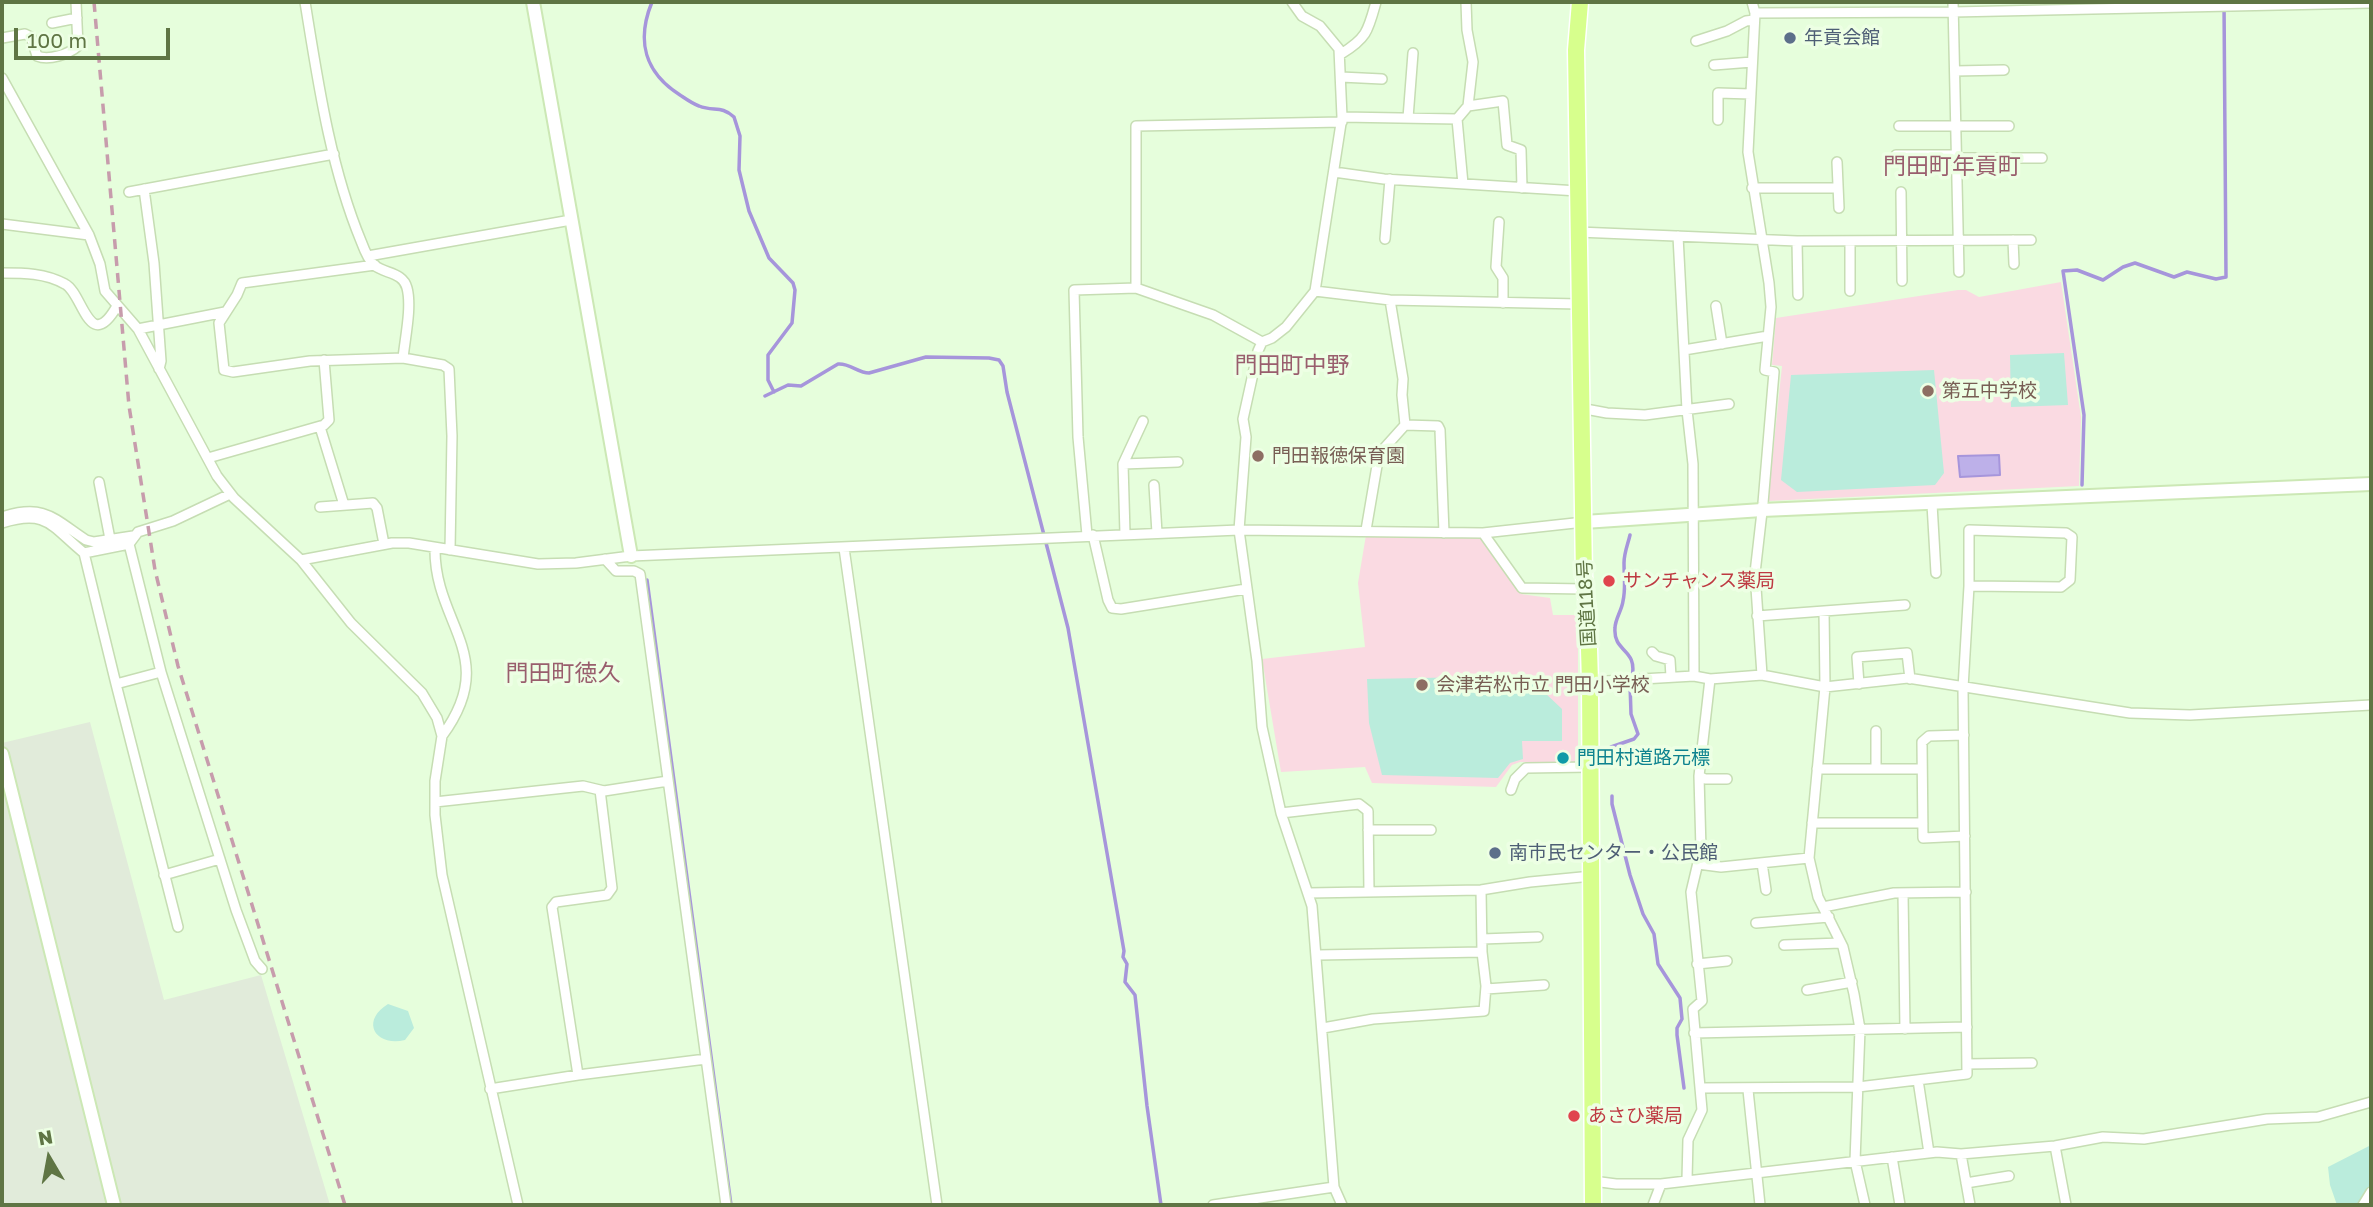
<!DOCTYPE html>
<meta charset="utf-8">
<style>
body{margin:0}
#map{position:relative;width:2373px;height:1207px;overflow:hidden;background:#e6fedc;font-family:"Golos Text",sans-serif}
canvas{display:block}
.frame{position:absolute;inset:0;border:4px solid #5f7544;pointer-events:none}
.north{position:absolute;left:14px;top:1123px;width:70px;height:70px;-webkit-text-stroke:5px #edffe4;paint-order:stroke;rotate:350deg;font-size:19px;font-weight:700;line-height:28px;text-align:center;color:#5f7544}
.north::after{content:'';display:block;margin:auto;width:24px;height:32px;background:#5f7544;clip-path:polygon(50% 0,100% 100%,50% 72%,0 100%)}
.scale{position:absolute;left:14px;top:28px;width:156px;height:32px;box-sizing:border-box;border:4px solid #5f7544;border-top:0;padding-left:9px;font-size:21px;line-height:24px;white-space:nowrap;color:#5f7544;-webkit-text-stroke:5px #edffe4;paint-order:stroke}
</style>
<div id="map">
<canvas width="2373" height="1207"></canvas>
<div class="frame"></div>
<div class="north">N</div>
<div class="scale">100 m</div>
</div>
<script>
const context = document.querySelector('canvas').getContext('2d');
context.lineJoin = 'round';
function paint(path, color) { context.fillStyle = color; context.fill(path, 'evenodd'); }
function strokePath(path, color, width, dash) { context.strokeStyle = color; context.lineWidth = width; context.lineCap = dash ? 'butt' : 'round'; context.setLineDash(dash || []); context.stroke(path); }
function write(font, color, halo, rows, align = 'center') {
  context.font = font + ' "Golos Text","Noto Sans JP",sans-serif'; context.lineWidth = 7; context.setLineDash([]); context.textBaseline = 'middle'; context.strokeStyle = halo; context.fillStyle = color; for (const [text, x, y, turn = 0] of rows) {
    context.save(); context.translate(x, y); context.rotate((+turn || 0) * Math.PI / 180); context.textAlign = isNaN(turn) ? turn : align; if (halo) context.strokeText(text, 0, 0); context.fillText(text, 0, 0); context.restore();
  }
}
const industrial = new Path2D(`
 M90,722L164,1000L261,975L330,1205H2V743Z`);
const education = new Path2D(`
 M2061,282L2081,417L2079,486L1768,501L1782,366L1772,365L1776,318L1958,290H1966L1979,297Z
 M1366,535L1483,538L1521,594L1550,598L1553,615H1578V762H1520L1512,765L1496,787L1372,783L1365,767L1281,772L1262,659L1365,647L1358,583Z`);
const green = new Path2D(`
 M2064,353L2068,405L2011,407L2010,355Z
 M1934,370L1944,473L1935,485L1797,492L1781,480L1791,375Z
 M1527,676L1562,709V741H1522L1523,759L1510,763L1498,778L1382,775L1369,723L1367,679Z
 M388,1004L408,1011L414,1028L405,1040C375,1047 360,1021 388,1004Z
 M2371,1145V1187L2360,1205H2337L2330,1185L2328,1167Z`);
const water = new Path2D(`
 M1999,455L2000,475L1960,477L1958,456Z`);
const stream = new Path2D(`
 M652,2C636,41 645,73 680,95C686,99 693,104 699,106C714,112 721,105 734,117L740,136L739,170L749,211L769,258L793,283L795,290L792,323L768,355V380L774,392
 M765,396L788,385L801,386L838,364C850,363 858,373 869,373L926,357L989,358L999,360L1003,366L1007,392L1068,628L1124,951L1123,957L1127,964L1125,982L1135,995L1147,1106L1161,1205
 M2082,485L2084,415L2063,271L2077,270L2103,280L2123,267L2135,263L2174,277L2187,272L2216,279L2226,277L2224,2
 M1630,535C1628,544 1624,553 1624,563C1624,576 1626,588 1623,601C1622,610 1615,619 1615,628C1613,653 1638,648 1632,677
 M647,580L731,1205
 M1610,760L1611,747L1634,739L1638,734L1631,714L1630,684
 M1612,796V804L1630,875L1643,914L1654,934L1658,964L1680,998L1682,1019L1677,1028V1035L1684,1088`);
const street = new Path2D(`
 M305,2C318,82 330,166 361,241C364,249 368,260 374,265C385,274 403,272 407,288C412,307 405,338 403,358L443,365L449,369L452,436L450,550
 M1752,2L1755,13L1748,152L1769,283L1771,307L1765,370L1774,372L1763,503L1755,573L1762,675
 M1953,2L1959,272
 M1755,13L1953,12L2371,3
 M52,23L77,18
 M2,38L25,34L31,37L37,56C49,61 69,54 78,46L76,2
 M1696,41L1727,31L1746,21L1754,20
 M1341,54C1367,38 1368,31 1376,2
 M1714,65L1752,62
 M1955,71L2004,70
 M1341,77L1382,79
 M2,78L89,235L100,264L105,291L138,329L217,476L234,498L301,560L351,623L422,693L437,718L442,736L435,781V815L442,875L518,1205
 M1468,106L1503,101L1507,145L1521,150L1522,188
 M1342,117L1457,119L1468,106L1473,62L1467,30L1466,2
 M1408,118L1413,53
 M1457,119L1463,184
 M1718,120V93L1751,94
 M1899,126H2009
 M1896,155H1957
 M1957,158H2042
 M1837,162L1839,208
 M1334,172L1384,179L1578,191
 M1752,188H1838
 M144,189L154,263L161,361L159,369
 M129,192L334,154
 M1901,192L1902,281
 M1499,222L1496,267L1503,278V303
 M2,224L89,235
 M1578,232L1797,241L2031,240
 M1678,236L1687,410L1693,464L1694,676
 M1385,239L1390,179
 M2013,240L2014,264
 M1797,241L1798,295
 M368,256L571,220
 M375,265L242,283L237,295L219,323L224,370L233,372L310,361L403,358
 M2,273C24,273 45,273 65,284C83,293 89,355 117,306
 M1136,288L1213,315L1262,342L1272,338L1286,327L1315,291L1342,117L1339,49L1320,26L1302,16L1292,2
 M1315,291L1390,300L1579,304
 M1850,291V241
 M1716,306L1722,344
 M138,329L225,312
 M1262,342L1258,351L1243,419L1246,437L1239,530L1257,661L1262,727L1281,813L1312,906L1334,1187L1342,1205
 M1684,350L1768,336
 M1580,408L1607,413L1645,415L1729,404
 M1405,425L1438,426L1440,430L1444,533
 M320,427L344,505
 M208,458L324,425L329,420L324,360
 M1123,464L1178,462
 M99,482L110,539
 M1154,485L1157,533
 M1932,504L1936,573
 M320,507L373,503L377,508L384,544
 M5,516C45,504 54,519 86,540L94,542L133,536
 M2,523C47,509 51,526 84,553L129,544L138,532L173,521L230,494
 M1366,530L1379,454L1405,425L1402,395L1403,379L1390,300
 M1483,533L1522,588L1585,589
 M1125,534L1123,464L1143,421
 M1087,535L1078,437L1074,290L1136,288V126L1342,122
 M1093,535L1108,600L1112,608L1121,609L1246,589
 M435,548C434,625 501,656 442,736
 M844,548L937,1205
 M84,553L116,684L161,672L129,544
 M605,559L616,571H634L640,574L726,1205
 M301,560L392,543H409L538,564L576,563L631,556L1239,530L1483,533L1584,522
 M1824,611L1825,687L1809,858L1818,897L1843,947L1854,994L1860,1029L1855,1161L1865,1205
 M1757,616L1905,605
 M1652,652L1656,656L1670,660L1671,677
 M161,672L236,910L255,961L262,969
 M1590,682L1694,676L1710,679L1762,675L1825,687L1908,678L2130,713L2190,715L2371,705
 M116,684L178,927
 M1859,684L1857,657L1907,653L1910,679
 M1964,735L1929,736L1922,742L1923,838L1965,836
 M1817,769H1922
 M1876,769V731
 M1699,776L1705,779H1727
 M1511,790L1515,779L1526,768L1590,767
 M435,802L583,786L604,791L668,781
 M1281,813L1359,804L1368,811L1369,892
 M1812,823H1923
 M1368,830H1431
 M1762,863L1766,890
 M1698,864L1721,867L1809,858
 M164,875L220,859
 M1309,893L1481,890L1530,882L1592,876
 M1903,893L1905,1029
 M1823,907L1894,893L1966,892
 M1756,923L1829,917
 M1482,939L1538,937
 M1784,945L1841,943
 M1318,955L1482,952
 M1697,964L1727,961
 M1486,989L1544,985
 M1807,990L1852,982
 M1323,1028L1373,1019L1484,1011L1486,986L1482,952L1481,890
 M1694,1033L1967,1027
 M1967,1064L2032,1063
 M578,1075L552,907L556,902L607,895L612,888L600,790
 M1918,1080L1929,1153
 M1700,1088L1858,1087L1967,1074L1963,688L1969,586V530L2066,533L2072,537L2070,580L2061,587L1969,586
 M490,1089L578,1075L706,1059
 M1748,1090L1760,1205
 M2055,1146L2066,1205
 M1961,1154L1970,1205
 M1892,1157L1900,1205
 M1687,1179L1688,1140L1702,1110L1693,1009L1702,1001L1691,892L1701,850L1699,776L1710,679
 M1593,1181L1616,1184H1661L1937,1152L1961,1154L2055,1146L2103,1137L2144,1139L2267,1119L2318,1117L2371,1102
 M1966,1183L2009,1176
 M1213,1205L1334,1187
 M1653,1205L1661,1184
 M2363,1205L2371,1192`);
const secondary = new Path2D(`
 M533,2L631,556
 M1584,522L1762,510L2371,484
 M2,754L114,1205`);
const highway = new Path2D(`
 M1580,2L1576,50L1584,576L1588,616L1590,682L1593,1205`);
const rail = new Path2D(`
 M94,2L129,406L155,570L178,666L345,1205`);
const markers = [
 [1790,38,7,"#5c6f8a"],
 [1928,391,7,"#8d6e63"],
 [1258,456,7,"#8d6e63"],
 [1609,581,7,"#e0444e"],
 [1422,685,7,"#8d6e63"],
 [1563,758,7,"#0f9aa8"],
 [1495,853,7,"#5c6f8a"],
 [1574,1116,7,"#e0444e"]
];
const serviceNames = [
 ["年貢会館",1804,38],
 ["南市民センター・公民館",1509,853]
];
const educationNames = [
 ["第五中学校",1942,391],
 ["門田報徳保育園",1272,456],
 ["会津若松市立 門田小学校",1436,685]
];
const healthNames = [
 ["サンチャンス薬局",1623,581],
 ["あさひ薬局",1588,1116]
];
const streetNames = [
 ["国道118号",1587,603,-93]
];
const cultureNames = [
 ["門田村道路元標",1577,758]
];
const quarterNames = [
 ["門田町年貢町",1952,167],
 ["門田町中野",1292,366],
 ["門田町徳久",563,674]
];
paint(industrial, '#e1ebda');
paint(education, '#fadae2');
paint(green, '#baecdc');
paint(water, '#bdb0e9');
strokePath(water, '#a695db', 2);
strokePath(stream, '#a695db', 3.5);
strokePath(street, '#c6ddb3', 12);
strokePath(secondary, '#cce8b5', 16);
strokePath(highway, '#fff', 19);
strokePath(street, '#fff', 9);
strokePath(secondary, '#fff', 12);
strokePath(highway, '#d7ff8d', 16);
strokePath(rail, '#c79cac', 3.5, [10, 7]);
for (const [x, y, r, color] of markers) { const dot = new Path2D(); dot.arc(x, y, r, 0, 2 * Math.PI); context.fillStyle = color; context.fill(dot); strokePath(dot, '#edffe4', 2.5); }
write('19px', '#4e5e75', '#edffe4', serviceNames, 'left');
write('19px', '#785e54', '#edffe4', educationNames, 'left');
write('19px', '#be3a42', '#edffe4', healthNames, 'left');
write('19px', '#5f7544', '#edffe4', streetNames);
write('19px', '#0d838f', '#edffe4', cultureNames, 'left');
write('23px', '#995e6d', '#edffe4', quarterNames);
</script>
